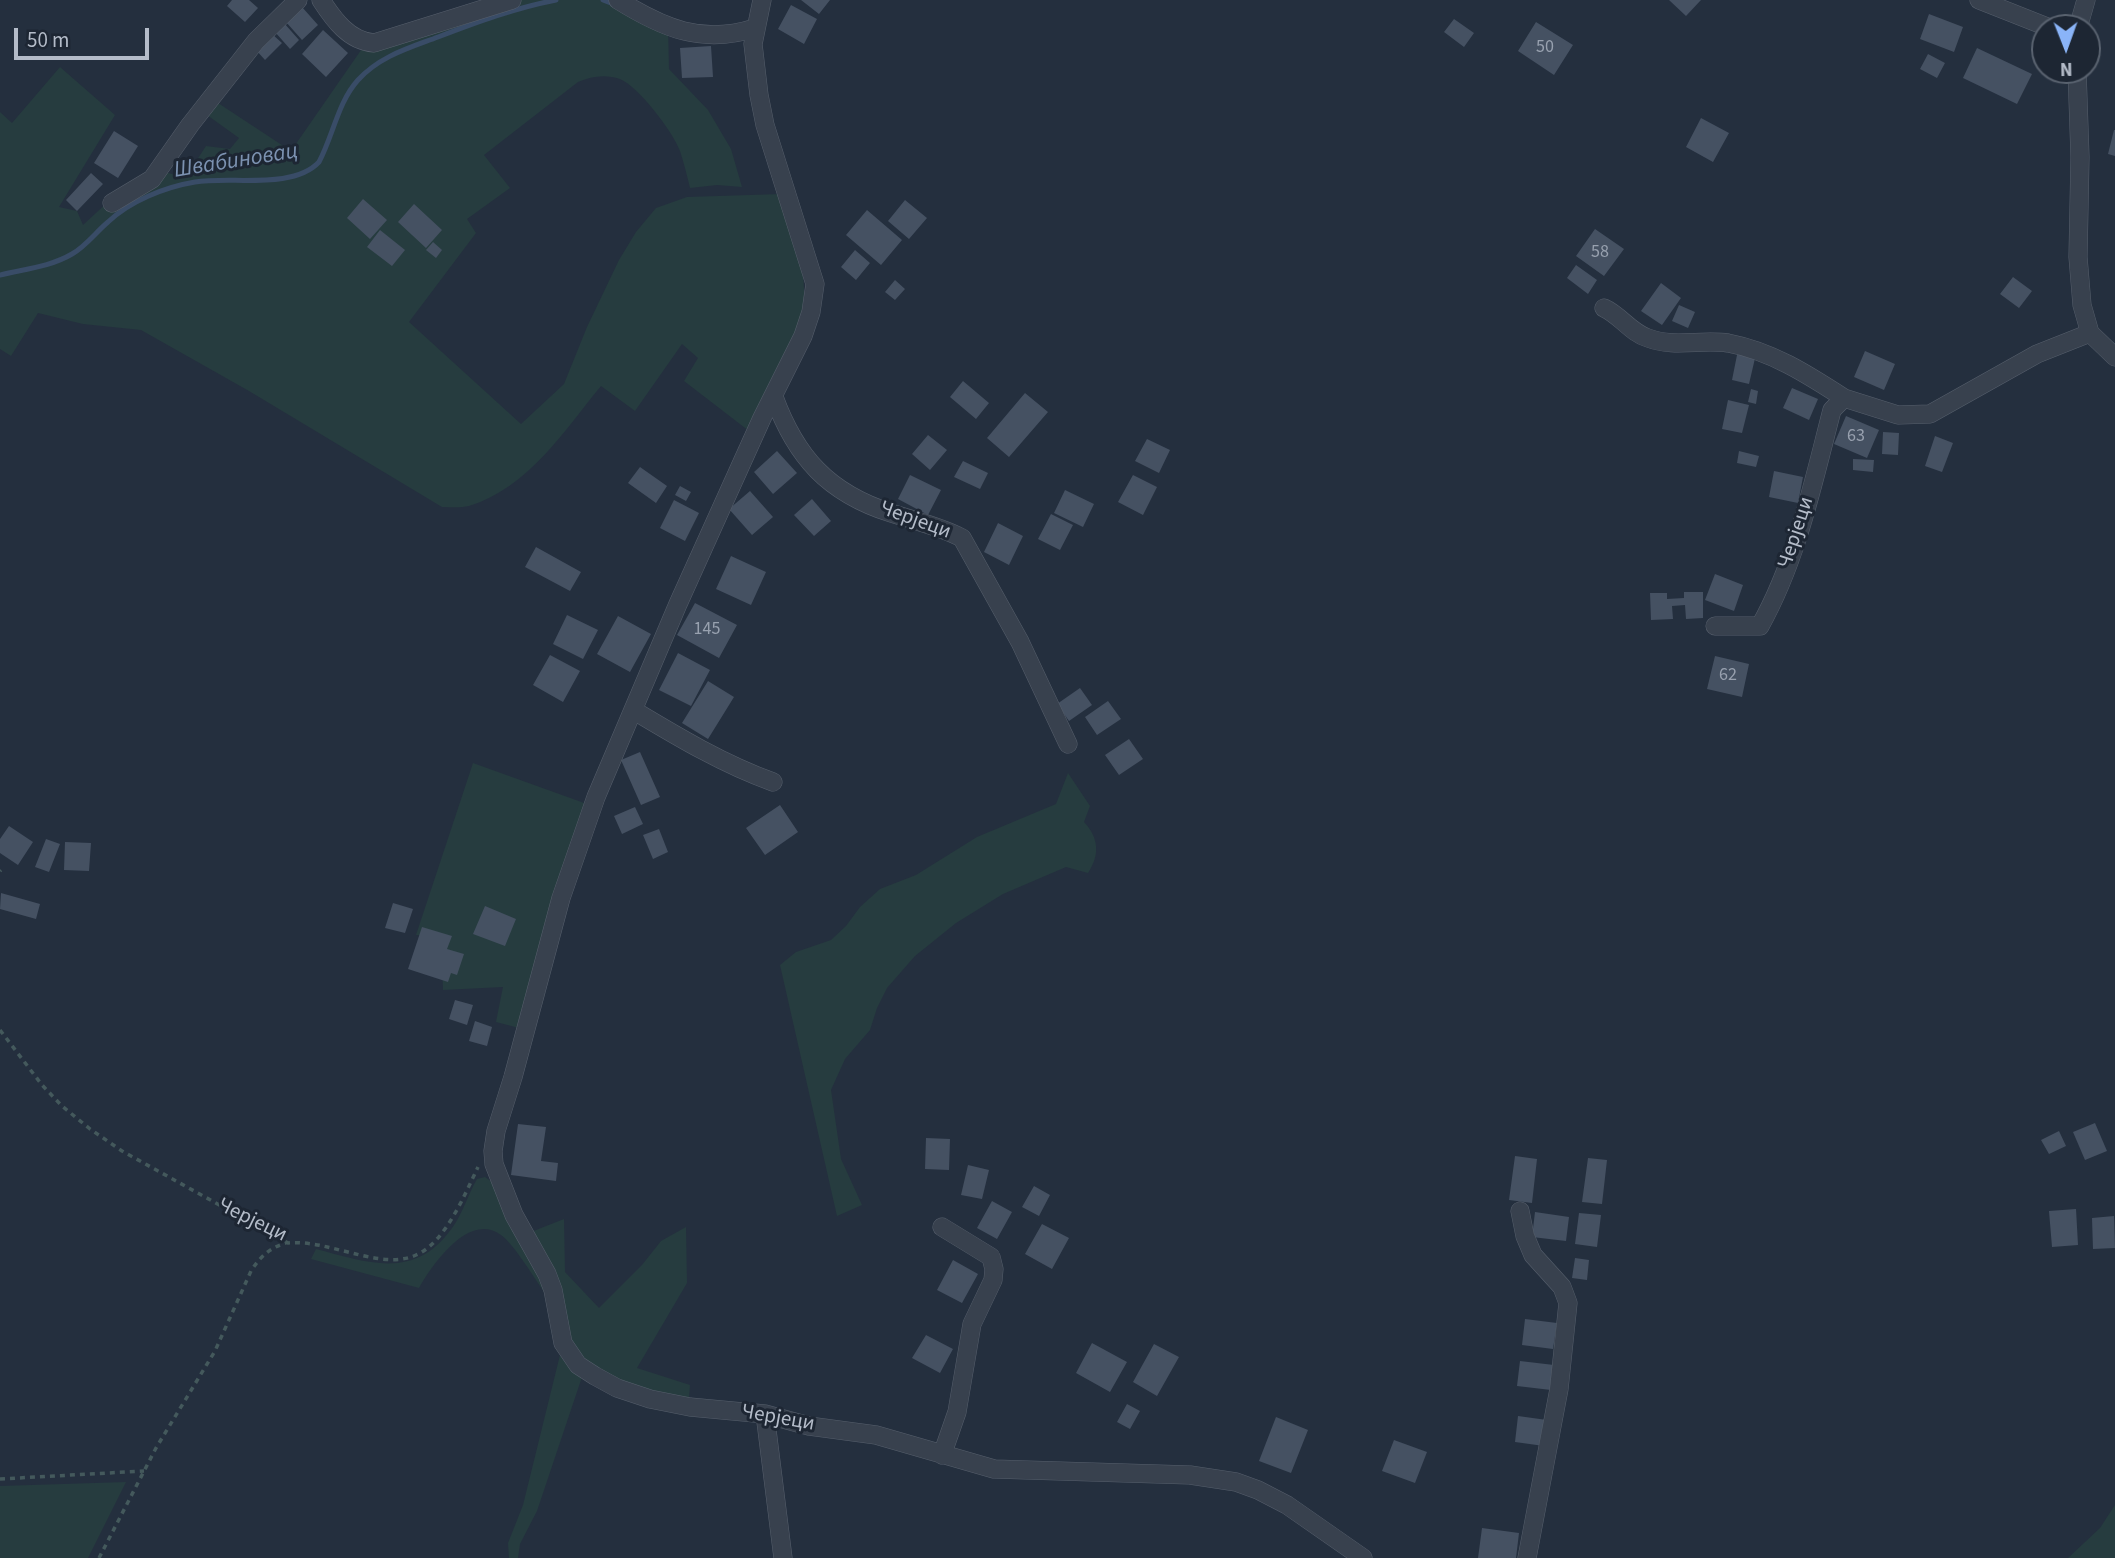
<!DOCTYPE html>
<meta charset="utf-8">
<style>
body{margin:0}
#map{position:relative;width:2115px;height:1558px;overflow:hidden;background:#242f3e;font-family:"Source Sans 3",sans-serif}
canvas{display:block}
.north{position:absolute;left:2031px;top:14px;width:70px;height:70px;box-sizing:border-box;background:#1d2633;border:2px solid #59626f;border-radius:50%;rotate:179deg;font-size:19px;font-weight:700;line-height:28px;text-align:center;color:#b4bcc9}
.north::after{content:'';display:block;margin:auto;width:24px;height:32px;background:#8ab4f8;clip-path:polygon(50% 0,100% 100%,50% 72%,0 100%)}
.scale{position:absolute;left:14px;top:28px;width:135px;height:32px;box-sizing:border-box;border:4px solid #b4bcc9;border-top:0;padding-left:9px;font-size:21px;line-height:24px;white-space:nowrap;color:#b4bcc9;-webkit-text-stroke:5px #1d2633;paint-order:stroke}
</style>
<div id="map">
<canvas width="2115" height="1558"></canvas>
<div class="north">N</div>
<div class="scale">50 m</div>
</div>
<script>
const context = document.querySelector('canvas').getContext('2d');
context.lineJoin = 'round';
function paint(path, color) { context.fillStyle = color; context.fill(path, 'evenodd'); }
function strokePath(path, color, width, dash) { context.strokeStyle = color; context.lineWidth = width; context.lineCap = dash ? 'butt' : 'round'; context.setLineDash(dash || []); context.stroke(path); }
function write(font, color, halo, rows, align = 'center') {
  context.font = font + ' "Source Sans 3",sans-serif'; context.lineWidth = 6; context.setLineDash([]); context.textBaseline = 'middle'; context.strokeStyle = halo; context.fillStyle = color; for (const [text, x, y, turn = 0] of rows) {
    context.save(); context.translate(x, y); context.rotate((+turn || 0) * Math.PI / 180); context.textAlign = isNaN(turn) ? turn : align; if (halo) context.strokeText(text, 0, 0); context.fillText(text, 0, 0); context.restore();
  }
}
const green = new Path2D(`
 M493,0H623L668,25L669,69L708,110L731,149L742,187L717,185L690,188C687,176 684,163 680,151C673,132 639,87 620,79C606,74 591,76 578,82L484,155L510,188L467,219L476,233L409,322L521,424L564,384L587,327L619,260L636,232L656,208L687,197L781,194C791,228 806,264 804,300C802,333 764,398 749,431L684,381L698,358L682,344L635,411L601,386C564,431 528,488 469,506C461,508 450,507 442,507L249,391L141,330L83,324L38,313L11,356L0,349V112L12,123L60,67L115,115L59,207L77,211L83,225L124,187L162,171L185,178L206,146L230,149L239,138L207,115L218,103L291,151L368,40Z
 M473,763L587,804L519,1028L496,1022L503,987L443,990L441,937L416,935Z
 M1068,773L1090,806L1084,822C1099,838 1100,855 1088,873L1066,867L1003,894L956,923L915,956L887,988L877,1008L870,1030L845,1059L831,1090L841,1159L862,1205L837,1216L780,965L796,952L831,940L846,926L860,907L880,889L916,875L977,837L1056,804Z
 M485,1177L492,1182L526,1245L547,1296C536,1281 514,1244 501,1235C469,1211 432,1265 419,1288L311,1259L316,1249C372,1264 419,1281 456,1222C464,1209 469,1193 477,1179Z
 M564,1219L565,1272L599,1308L642,1265L661,1241L686,1227L687,1283L637,1368L690,1385L689,1398C657,1392 619,1384 592,1365C564,1346 543,1265 531,1232Z
 M560,1355L567,1365L582,1377L537,1511L520,1544L518,1558H509L508,1543L523,1505Z
 M126,1482L88,1558H0V1486Z
 M2115,1505V1558H2068L2100,1528Z`);
const stream = new Path2D(`
 M603,0L616,5
 M0,275C24,269 50,267 72,254C86,246 96,232 108,222C130,201 165,187 195,182C231,176 293,190 319,162C333,136 338,102 358,80C380,56 409,48 438,37C477,22 515,8 556,0`);
const building = new Path2D(`
 M232,0H249L258,8L245,22L227,6Z
 M801,0H830L819,14Z
 M1669,0H1701L1686,16Z
 M791,5L817,19L804,44L778,29Z
 M302,7L318,25L302,40L286,22Z
 M1929,14L1963,27L1954,52L1920,39Z
 M1454,19L1474,33L1464,47L1444,32Z
 M1536,22L1573,45L1554,75L1518,51Z
 M284,23L299,40L290,49L275,32Z
 M323,30L348,53L326,77L302,54Z
 M272,34L282,43L265,60L256,50Z
 M711,46L713,77L682,78L680,48Z
 M1977,48L2032,74L2017,104L1963,78Z
 M1928,54L1945,63L1937,78L1920,69Z
 M1701,118L1729,133L1713,162L1686,147Z
 M2114,130H2115V156L2108,154Z
 M114,131L138,146L118,178L94,163Z
 M91,173L103,184L77,211L66,200Z
 M363,199L387,220L370,239L347,218Z
 M905,200L927,218L909,239L888,221Z
 M414,204L442,230L426,248L398,222Z
 M867,210L902,240L881,265L846,235Z
 M1595,229L1624,249L1604,276L1576,256Z
 M380,230L405,250L392,266L367,247Z
 M433,242L442,250L436,258L426,250Z
 M855,250L870,263L856,280L841,267Z
 M1576,265L1597,280L1588,294L1567,278Z
 M2013,277L2032,291L2019,308L2000,294Z
 M895,280L905,289L895,300L885,292Z
 M1661,283L1681,298L1662,325L1641,311Z
 M1679,305L1695,312L1688,328L1672,321Z
 M1738,350L1756,354L1749,384L1732,380Z
 M1865,351L1895,364L1884,390L1854,377Z
 M963,381L989,403L976,419L950,397Z
 M1792,388L1818,399L1809,420L1783,408Z
 M1751,389L1758,391L1756,404L1748,402Z
 M1025,393L1048,412L1009,457L987,438Z
 M1728,400L1749,405L1742,433L1722,429Z
 M1846,416L1879,430L1867,458L1834,444Z
 M1883,432L1899,433L1898,455L1882,454Z
 M928,435L947,450L930,470L912,454Z
 M1935,436L1953,443L1942,472L1925,466Z
 M1147,439L1170,450L1159,473L1135,461Z
 M777,451L797,473L773,494L754,472Z
 M1739,451L1759,456L1756,467L1737,463Z
 M1853,459L1874,460L1873,472L1853,470Z
 M963,461L988,473L980,489L954,477Z
 M640,467L667,486L656,503L628,483Z
 M1774,471L1803,477L1798,503L1769,497Z
 M910,475L941,490L928,515L898,499Z
 M1133,475L1157,487L1143,515L1118,502Z
 M680,486L691,492L686,501L675,495Z
 M1065,490L1094,504L1083,527L1054,513Z
 M750,491L773,517L752,535L729,509Z
 M812,499L831,521L814,536L794,515Z
 M674,500L699,513L685,541L660,528Z
 M1051,514L1073,525L1060,550L1038,539Z
 M998,523L1023,536L1009,565L984,552Z
 M536,547L581,572L570,591L525,567Z
 M731,556L766,572L751,605L716,589Z
 M1715,574L1743,585L1734,611L1705,600Z
 M1684,592H1703V618L1686,619L1685,605L1672,606L1673,619L1651,620L1650,593H1667V599L1684,598Z
 M695,603L737,625L719,658L677,635Z
 M567,615L598,630L583,659L553,644Z
 M618,616L651,634L630,672L597,654Z
 M678,653L710,670L691,706L659,690Z
 M550,655L580,671L563,702L533,685Z
 M1715,656L1749,664L1742,697L1707,689Z
 M708,681L734,697L708,739L682,723Z
 M1080,688L1092,705L1069,721L1057,704Z
 M1108,701L1121,719L1097,735L1085,717Z
 M1129,739L1143,759L1119,775L1105,755Z
 M640,752L660,797L641,805L621,760Z
 M780,805L798,832L765,855L746,828Z
 M635,807L643,824L622,834L614,816Z
 M9,826L33,842L18,865L0,853V839Z
 M659,829L668,852L653,859L643,835Z
 M46,839L60,844L49,872L35,867Z
 M65,842L91,843L89,871L64,870Z
 M1,893L40,904L36,919L0,909Z
 M393,903L413,909L405,933L385,928Z
 M485,906L516,919L505,946L473,934Z
 M422,927L452,936L447,949L464,954L457,975L451,973L448,982L408,969Z
 M455,1000L473,1005L467,1025L449,1019Z
 M475,1021L492,1027L487,1046L469,1041Z
 M2095,1123L2107,1151L2085,1160L2073,1132Z
 M518,1124L546,1127L541,1161L558,1163L556,1181L511,1175Z
 M2059,1131L2066,1146L2049,1154L2041,1140Z
 M926,1138L950,1139L949,1170L925,1169Z
 M1515,1156L1537,1159L1532,1203L1509,1200Z
 M1588,1158L1607,1160L1602,1204L1582,1202Z
 M968,1165L989,1170L982,1199L961,1195Z
 M1034,1186L1050,1195L1039,1216L1022,1207Z
 M992,1201L1012,1212L997,1239L977,1228Z
 M2076,1209L2078,1245L2052,1247L2049,1211Z
 M1535,1212L1569,1217L1566,1241L1532,1237Z
 M1579,1213L1601,1215L1597,1247L1575,1244Z
 M2114,1216L2115,1248L2093,1249L2092,1218Z
 M1042,1224L1069,1238L1052,1269L1025,1254Z
 M1575,1258L1589,1260L1587,1280L1572,1278Z
 M953,1260L978,1274L962,1303L937,1290Z
 M1525,1319L1557,1323L1553,1349L1522,1345Z
 M926,1335L953,1349L940,1373L912,1358Z
 M1092,1343L1127,1362L1110,1392L1076,1373Z
 M1154,1344L1179,1357L1157,1396L1133,1382Z
 M1520,1361L1554,1365L1551,1390L1517,1386Z
 M1127,1404L1140,1411L1130,1429L1117,1422Z
 M1518,1416L1547,1420L1544,1446L1515,1442Z
 M1276,1417L1308,1430L1291,1473L1259,1461Z
 M1394,1440L1427,1452L1415,1483L1382,1471Z
 M1482,1528L1519,1533L1516,1558H1478Z`);
const path = new Path2D(`
 M0,871L1,870
 M0,1030L42,1085L62,1106L90,1129L122,1151L288,1243C310,1241 330,1248 352,1253C371,1258 397,1264 416,1255C445,1243 465,1194 478,1167
 M0,1479L144,1471
 M99,1558L156,1448L215,1351L251,1271C260,1257 269,1248 286,1243`);
const minor = new Path2D(`
 M321,0C334,20 349,41 374,43L512,0
 M618,0C663,28 702,45 755,28
 M762,0L753,44L759,95L765,125L815,284L811,312L803,336L762,418L678,604L596,797L561,898L513,1077L496,1131L493,1151L494,1164L514,1215L547,1274L553,1290L563,1343L578,1365L595,1376L617,1388L650,1399L690,1407L765,1414L809,1426L876,1435L994,1469L1190,1475L1236,1482L1258,1490L1287,1505L1363,1558
 M1979,0L2050,28
 M2078,28L2086,0
 M2077,70L2080,157L2078,257L2082,305L2090,333L2115,357
 M112,203L152,179L190,125L256,41L298,0
 M1604,308C1620,315 1631,333 1648,338C1674,348 1701,339 1728,343C1771,351 1807,374 1844,398
 M774,397C796,457 828,493 891,513C915,521 940,526 962,538L1020,642L1068,744
 M1715,626H1760C1797,560 1813,483 1832,410L1844,398L1898,415L1930,414L2037,354L2090,333
 M633,710C678,737 723,764 773,782
 M1520,1211L1525,1236L1533,1255L1562,1287L1568,1303L1559,1389L1527,1558
 M765,1414L783,1558
 M942,1455L957,1412L972,1324L993,1280L994,1269L991,1257L942,1227`);
const numberNames = [
 ["50",1545,48],
 ["58",1600,253],
 ["63",1856,437],
 ["145",707,630],
 ["62",1728,676]
];
const streetNames = [
 ["Черјеци",915,521,20],
 ["Черјеци",1797,533,-72],
 ["Черјеци",252,1221,26],
 ["Черјеци",778,1419,10]
];
const waterNames = [
 ["Швабиновац",236,162,-9]
];
paint(green, '#263c3f');
strokePath(stream, '#394c67', 5);
paint(building, '#455162');
strokePath(minor, '#565f6c', 19);
strokePath(path, '#44595c', 3.5, [5, 5]);
strokePath(minor, '#38414e', 18);
write('18px', '#98a1af', null, numberNames);
write('21px', '#b4bcc9', '#1d2633', streetNames);
write('italic 23px', '#7c92b1', '#1d2633', waterNames);
</script>
